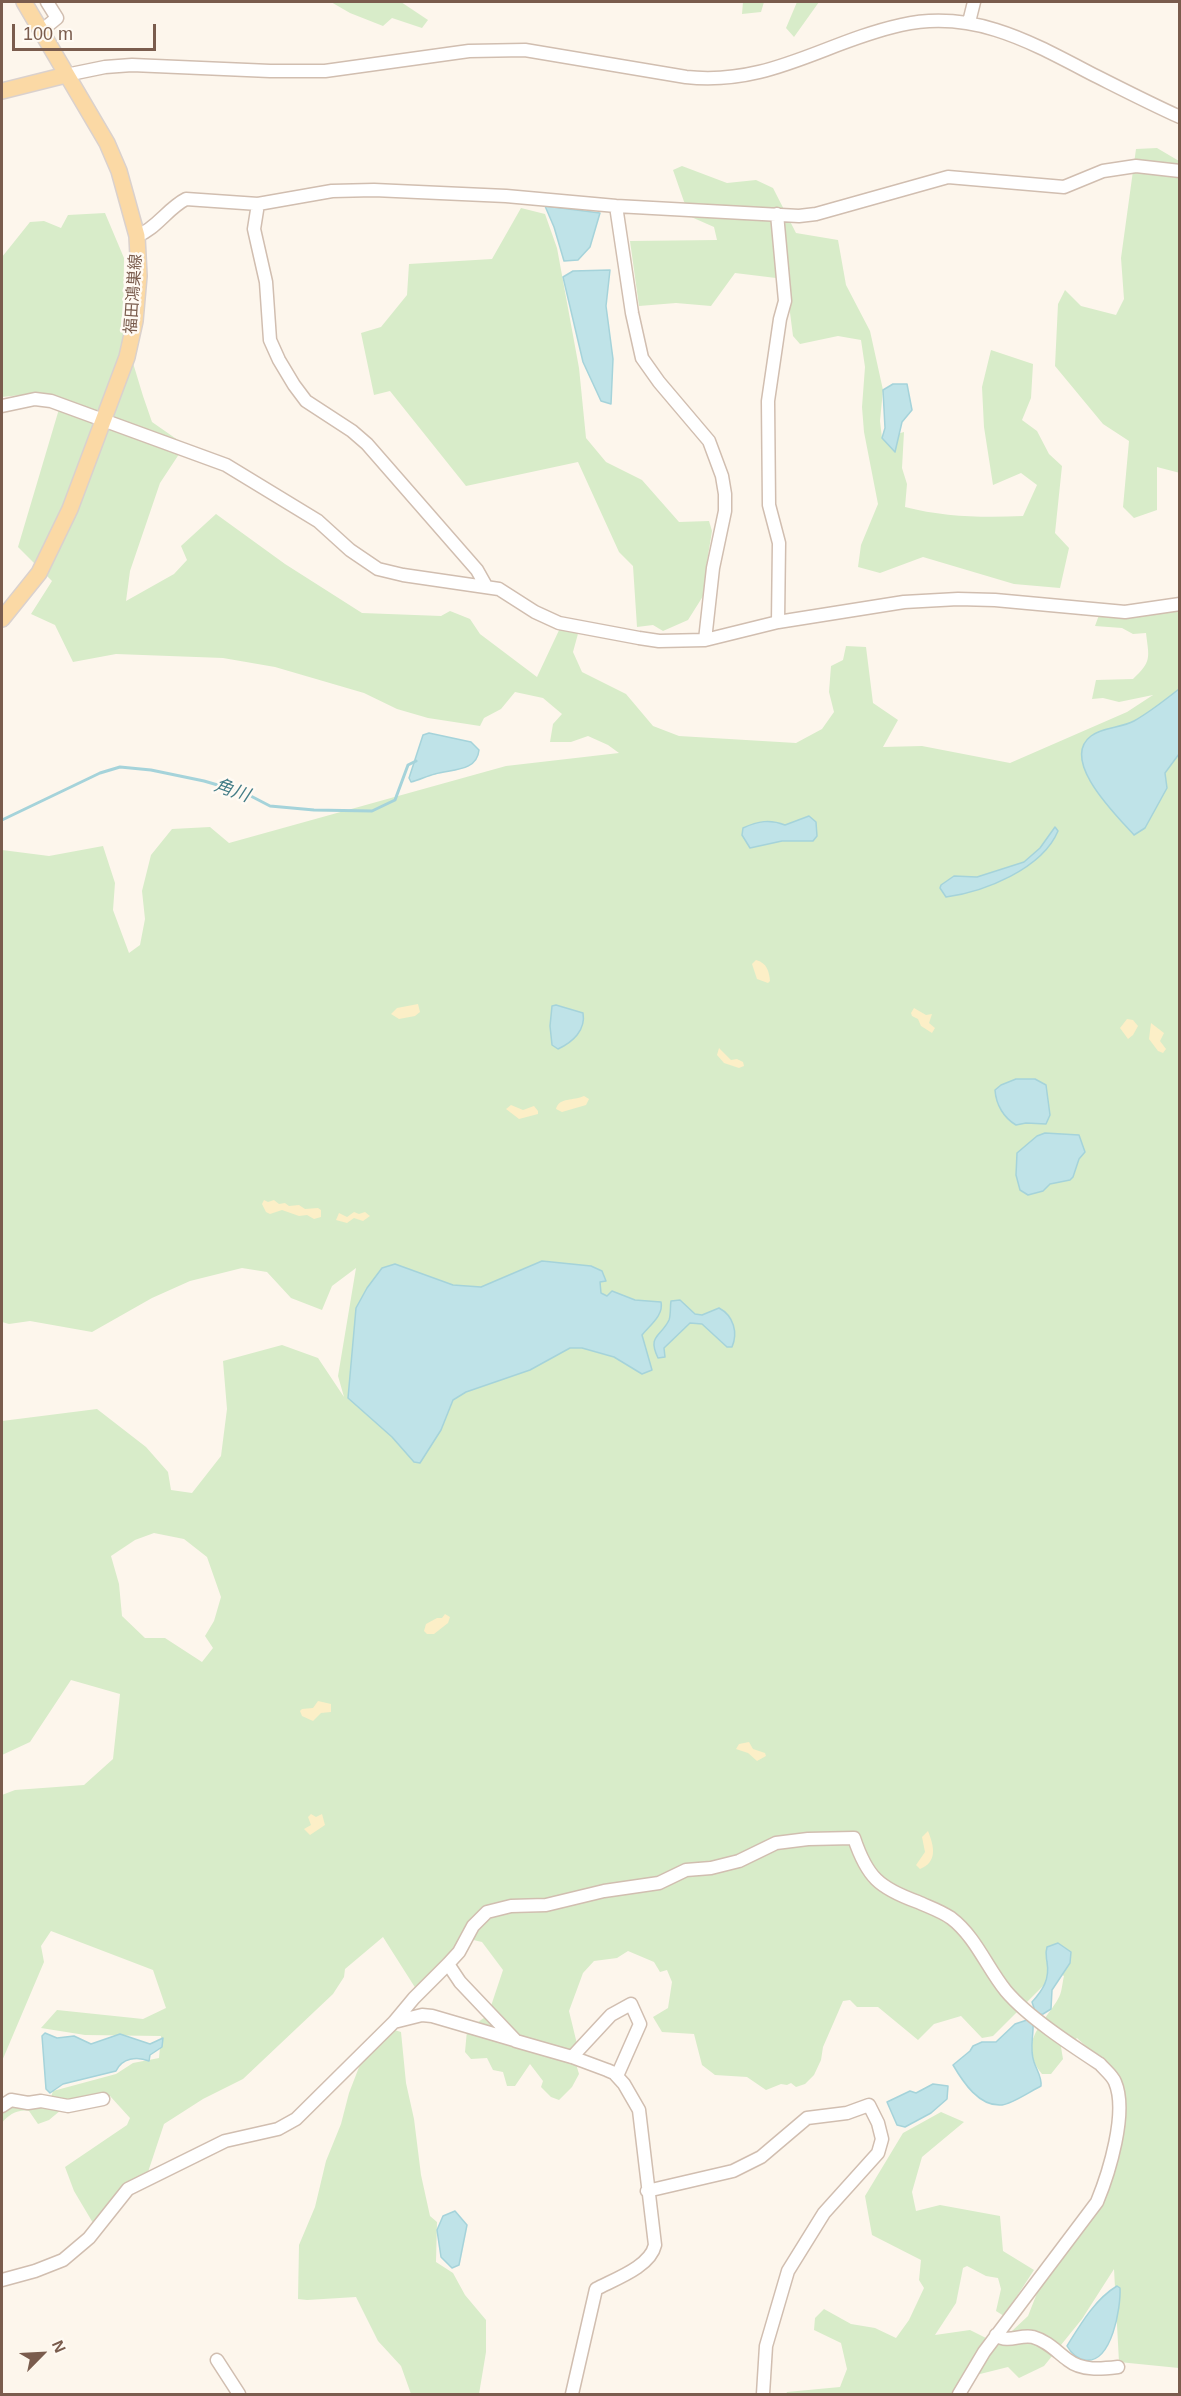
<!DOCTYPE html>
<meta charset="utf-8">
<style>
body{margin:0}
#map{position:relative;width:1181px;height:2396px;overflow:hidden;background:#fdf6ec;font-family:Helvetica,sans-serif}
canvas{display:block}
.frame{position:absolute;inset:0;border:3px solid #7a5c4d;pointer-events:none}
.north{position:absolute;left:12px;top:2324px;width:60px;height:60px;-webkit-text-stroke:4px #fffaf3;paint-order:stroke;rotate:66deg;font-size:16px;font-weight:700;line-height:24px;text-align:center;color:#7a5c4d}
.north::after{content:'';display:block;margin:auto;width:21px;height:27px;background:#7a5c4d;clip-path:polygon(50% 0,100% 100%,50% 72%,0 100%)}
.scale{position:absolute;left:12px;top:24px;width:144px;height:27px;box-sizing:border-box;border:3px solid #7a5c4d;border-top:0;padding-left:8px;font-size:18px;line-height:21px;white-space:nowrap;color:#7a5c4d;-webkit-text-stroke:4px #fffaf3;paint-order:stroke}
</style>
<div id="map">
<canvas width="1181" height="2396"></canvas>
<div class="frame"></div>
<div class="north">N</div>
<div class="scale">100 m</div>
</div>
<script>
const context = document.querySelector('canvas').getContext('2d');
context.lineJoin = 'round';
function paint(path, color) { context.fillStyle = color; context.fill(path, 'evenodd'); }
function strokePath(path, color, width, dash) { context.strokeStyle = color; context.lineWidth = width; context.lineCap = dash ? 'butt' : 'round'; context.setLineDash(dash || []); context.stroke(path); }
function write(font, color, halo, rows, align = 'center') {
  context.font = font + ' Helvetica,"Noto Sans JP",sans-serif'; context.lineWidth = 5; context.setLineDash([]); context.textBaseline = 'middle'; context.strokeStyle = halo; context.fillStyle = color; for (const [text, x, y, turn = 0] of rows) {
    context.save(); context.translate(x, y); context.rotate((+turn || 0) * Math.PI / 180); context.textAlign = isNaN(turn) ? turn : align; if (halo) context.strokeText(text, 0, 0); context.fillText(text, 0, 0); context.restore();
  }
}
const green = new Path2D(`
 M331,2H401L428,20L422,28L392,18L383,26L350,13Z
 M743,2H764L761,12L742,14Z
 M797,2H819L794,37L786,28Z
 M1157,148L1179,161L1180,473L1157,467V510L1134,518L1123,507L1129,441L1103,424L1055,366L1058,304L1065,290L1081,306L1116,315L1124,299L1121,258L1136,149Z
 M682,166L727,183L756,180L773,188L796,233L838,240L846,285L870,331L883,390L880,421L882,438L904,432L902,468L907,484L905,507C944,517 983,518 1023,516L1037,485L1021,473L993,485L984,427L982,387L991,350L1033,364L1031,398L1022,420L1037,431L1049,454L1062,466L1055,533L1069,548L1060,588L1014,584L923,557L880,573L858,567L861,545L878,504L864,432L862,407L865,367L861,340L838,336L800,344L793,336L788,297L776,278L735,273L711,306L676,303L639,306L630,241L717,240L714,227L689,216L673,170Z
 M521,208L545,214L557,248L579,368L586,438L606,462L642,480L679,522L709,521L712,531L706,568L705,593L688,620L663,631L653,625L637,627L633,566L619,552L578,462L466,486L390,391L374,395L361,333L381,327L407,295L409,264L492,259Z
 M105,213L124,258L123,330L143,396L152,422L185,445L160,483L130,571L126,601L174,574L187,560L181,546L216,514L285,564L362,613L441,616L450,611L470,619L480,634L537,677L561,626L579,630L573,652L582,672L626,694L653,726L679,736L796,743L822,729L834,712L829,692L831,666L843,660L846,646L866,647L873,703L898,720L883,747L922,746L1010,763L1127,712L1153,695L1119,702L1103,698L1092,699L1096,680L1133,679C1152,661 1149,658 1146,633L1133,634L1122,628L1095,626L1099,615L1125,618L1179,611V2368L1119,2362L1114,2269L1082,2319L1044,2366L1019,2378L1008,2367L968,2377L955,2394H786L787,2392L840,2387L847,2369L841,2343L814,2330L815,2318L824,2309L851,2324L875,2328L896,2338L909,2320L924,2288L919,2280L921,2260L872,2235L865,2196L903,2133L941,2112L964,2122L922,2157L912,2192L916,2211L940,2205L1000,2216L1003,2251L1034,2270L1004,2316L996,2311L1001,2289L998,2278L986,2276L967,2266L963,2268L956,2303L935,2335L970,2330L998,2344L1028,2316L1041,2283L1101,2206L1114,2173L1122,2129L1113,2071L1077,2038L1067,2046L1061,2047L1063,2059L1051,2074H1042C1017,2042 1043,2025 1058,1999C1062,1993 1062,1984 1064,1976L1057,1972L993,2036L982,2038L961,2016L934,2024L918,2040L878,2007H857L850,2000L843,2001L823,2047L821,2060L814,2075L805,2084L796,2087L791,2083L787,2085L781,2084L766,2090L747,2077L715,2075L702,2065L694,2034L662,2032L653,2017L668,2008L672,1982L667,1970L660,1972L654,1962L628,1951L617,1958L594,1961L583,1973L569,2011L577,2044L576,2064L579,2074L572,2087L559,2100L551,2097L541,2087L543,2081L530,2064L515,2086H507L503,2072L493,2070L487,2058L471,2059L465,2052L467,2030L488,2015L503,1970L482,1942L469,1939L416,1989L383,1937L345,1969L344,1977L333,1994L243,2079L203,2099L164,2124L148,2172L123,2186L93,2223L74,2191L65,2167L127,2125L130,2118L110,2096L67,2105L49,2120L38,2124L29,2111C18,2109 8,2115 2,2123V2112C16,2103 34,2102 50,2100L53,2091L116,2074L133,2063L159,2058L161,2036L85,2035L41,2028L57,2010L143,2019L166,2008L153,1970L51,1931L41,1946L44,1962L2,2061V1795L15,1790L84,1785L113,1759L120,1694L71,1680L30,1742L2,1755V1421L97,1409L146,1447L168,1472L171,1490L192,1493L221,1456L227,1409L223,1361L282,1345L318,1358L344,1397L338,1376L356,1268L332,1286L322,1310L291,1298L267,1272L242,1268L190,1281L152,1298L92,1332L30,1321L9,1324L2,1322V850L49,856L103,846L115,883L113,910L129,953L140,945L145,919L142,891L151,855L172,829L210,827L229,843L506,766L619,753L608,745L588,736L571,742H550L553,724L562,714L543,698L515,692L501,709L484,718L480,726L428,718L397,709L364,693L275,667L223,658L116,654L73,662L55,625L31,614L52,581L18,547L62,399L31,394L2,397V257L30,222L44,221L61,228L68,215ZM154,1533L184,1539L207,1557L221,1597L214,1621L205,1636L213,1648L202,1662L165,1638H145L122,1616L119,1584L111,1556L135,1540Z
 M391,2029L401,2032L406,2083L414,2119L421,2175L430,2216L437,2222L436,2262L453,2273L465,2295L486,2320V2352L479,2394H411L401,2366L378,2341L356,2297L307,2300L298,2299L299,2245L315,2207L326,2161L341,2124L349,2093L361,2062Z`);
const sand = new Path2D(`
 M756,960C767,963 769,971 770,981L768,983L757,979L752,964Z
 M418,1004L420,1012L415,1016L399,1019L391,1014L397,1008Z
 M914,1008L926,1015L932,1014L929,1023L935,1028L932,1033L921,1026L918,1019L912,1016L911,1013Z
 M1127,1019L1133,1020L1138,1026L1133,1035L1128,1039L1120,1028Z
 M1151,1023L1164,1033L1160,1041L1166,1049L1163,1053L1158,1051L1149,1039Z
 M719,1048L731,1060L737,1059L743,1062L744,1066L739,1068L724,1063L717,1055Z
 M584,1096L589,1099L586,1105L562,1112L556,1109C559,1097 574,1101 584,1096Z
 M511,1105L523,1110L534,1106L538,1111V1114L519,1119L506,1109Z
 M264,1200L268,1202L274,1200L279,1204L285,1203L289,1206L299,1205L305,1209L318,1208L321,1210V1217L314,1219L307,1215L299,1216L282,1210L270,1214L266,1212L262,1204Z
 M354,1212L359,1214L365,1212L370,1216L363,1221L354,1218L347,1223L336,1220L339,1213L347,1217Z
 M445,1614L450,1617L448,1623L434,1634H427L424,1631L426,1624L437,1618H442Z
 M318,1701L331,1704V1712L321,1713L313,1721L302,1716L300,1711L302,1709L313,1708Z
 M749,1742L753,1749L765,1753L766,1756L757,1761L748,1753L736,1749L739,1744Z
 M311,1814L316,1817L322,1814L325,1825L310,1835L304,1829L311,1825L308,1817Z
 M928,1831C934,1846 938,1862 920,1869L916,1865L925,1852L922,1837Z`);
const water = new Path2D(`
 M545,206L600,213L590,247L578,260L564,261L554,227Z
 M610,270L606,306L613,359L611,404L601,401L583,362L563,277L573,271Z
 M893,384H907L912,410L902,422L895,452L882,438L885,428L883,390Z
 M1179,689V754L1165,773L1167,788L1145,828L1134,835C1117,816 1059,760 1091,736C1102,727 1121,728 1134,721C1150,712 1165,700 1179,689Z
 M429,733L471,742L479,750C477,772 451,769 435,774C427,776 419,780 411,782L409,778L423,735Z
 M809,816L816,822L817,836L813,841H782L750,848L742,835L743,828C758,821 770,819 785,825Z
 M1055,827L1058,831C1042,869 984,892 946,897L940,888L941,885L954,876L977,877L1024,862L1040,848Z
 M556,1005L583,1013C586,1030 573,1042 558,1049L552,1045L550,1026L552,1006Z
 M1016,1079H1035L1046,1085L1050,1115L1046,1124L1026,1123L1016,1125C1004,1118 996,1105 995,1090L1001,1085Z
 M1045,1133L1079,1135L1085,1152L1079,1159L1073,1177L1070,1180L1050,1184L1043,1191L1028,1195L1020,1190L1016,1175L1017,1153L1037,1136Z
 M542,1261L591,1266L602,1271L606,1281L600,1282L601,1293L607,1296L612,1291L635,1300L661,1302C664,1315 650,1325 642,1335L652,1370L642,1374L614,1357L582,1348H570L530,1370L466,1392L453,1400L441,1430L420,1463L414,1462L392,1437L348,1398L356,1308L367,1288L382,1268L395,1264L453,1285L481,1287Z
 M680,1300L695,1314L702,1315L719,1308C734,1316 738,1333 732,1347H727L702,1324L690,1323L664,1348L665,1357L658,1358C647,1335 661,1337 669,1320C671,1315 670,1306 671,1301Z
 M1058,1943L1071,1952L1070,1963L1052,1990L1051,2009L1043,2014L1038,2015L1033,2022C1034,2036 1029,2048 1034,2062C1037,2071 1042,2077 1041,2086C1031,2091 1012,2104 1002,2105C979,2107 963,2082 953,2065L970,2051L973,2046L982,2042H996L1015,2024L1027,2020L1034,2008L1032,2002C1043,1990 1050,1979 1047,1962C1046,1955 1045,1953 1047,1947Z
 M45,2033L57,2038L74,2036L91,2044L120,2034L150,2044L163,2038L162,2047L150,2055L149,2061C137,2056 122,2058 116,2071L63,2084L50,2093L46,2089L42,2036Z
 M933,2084L948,2086L947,2099L931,2113L905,2127L897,2125L887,2102L910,2091L916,2093Z
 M455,2211L467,2225L459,2265L452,2268L441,2257L437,2230L443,2216Z
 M1117,2286L1120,2288C1121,2307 1112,2364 1085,2360C1076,2358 1071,2353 1067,2346C1080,2325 1095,2299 1117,2286Z`);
const stream = new Path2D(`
 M2,820L100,773L120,767L151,770L204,781L245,793L270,806L314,810L372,811L395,800L408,765L416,761`);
const minor = new Path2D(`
 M969,22L974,2
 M41,31L57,18L47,2
 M66,75L105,67L132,65L270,71H325L469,51L525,50L686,77C770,86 824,42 901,25C972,9 1029,41 1090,73C1120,88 1149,103 1180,117
 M258,204L254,229L266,282L270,340L279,360L294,385L306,401L352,431L367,444L477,570L486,586
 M616,206L632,313L642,358L659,382L709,441L722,476L725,494V511L713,568L705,640
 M777,214L785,301L780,319L768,401L769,505L779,543L778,622
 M137,236C156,229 168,208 186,199L258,204L332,191L374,190L506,196L616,206L799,216L816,214L948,177L1064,187L1103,171L1136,166L1180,171
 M2,406L35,399L51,401L226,465L318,521L350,550L378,569L403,575L499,589L535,612L559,623L639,638L659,641L705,640L778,622L904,602L958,599L995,600L1125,612L1180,604
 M448,1964L460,1982L516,2041L572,2057L607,2070L614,2073L624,2084L639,2110L655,2245C650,2267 615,2279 596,2289L572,2394
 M394,2022L422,2015L432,2016L514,2040
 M572,2057L611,2015L631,2004L640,2024L617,2076
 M2,2106L11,2100L28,2103L41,2101L68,2106L103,2099
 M647,2191L733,2171L761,2157L807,2118L847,2113L869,2105L878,2123L882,2139L878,2153L824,2213L788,2271L766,2346L763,2394
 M2,2280L35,2271L63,2260L89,2238L128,2189L225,2141L278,2129L296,2119L394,2022L414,1998L448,1964L459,1952L473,1926L487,1912L511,1906L546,1905L604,1891L659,1883L686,1870L711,1868L739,1861L776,1843L808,1839L854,1838C867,1877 879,1888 918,1902C929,1907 941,1911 951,1918C976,1937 987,1968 1006,1991C1028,2017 1071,2045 1100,2064C1105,2070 1112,2075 1115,2082C1128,2112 1109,2173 1097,2202L984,2352L959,2394
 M996,2335C1009,2344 1019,2334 1033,2337C1047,2341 1056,2351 1068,2360C1082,2371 1101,2369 1118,2367
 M217,2360L239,2394`);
const major = new Path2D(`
 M2,91L66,75
 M2,619L39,573L70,509L127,357L135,321L139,276L137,236L119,171L107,143L24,2`);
const streetNames = [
 ["福田鴻巣線",134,294,-86]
];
const waterNames = [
 ["角川",232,791,19]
];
paint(green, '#d8ecc9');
paint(sand, '#fcefc7');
paint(water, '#bfe3e8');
strokePath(water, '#a5d3da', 1.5);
strokePath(stream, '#a5d3da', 3);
strokePath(minor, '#d1beb0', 15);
strokePath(major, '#dad1cd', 18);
strokePath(minor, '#fff', 12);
strokePath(major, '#fbd9a5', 15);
write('16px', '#7a5c4d', '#fffaf3', streetNames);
write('italic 18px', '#437c86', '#fffaf3', waterNames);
</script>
